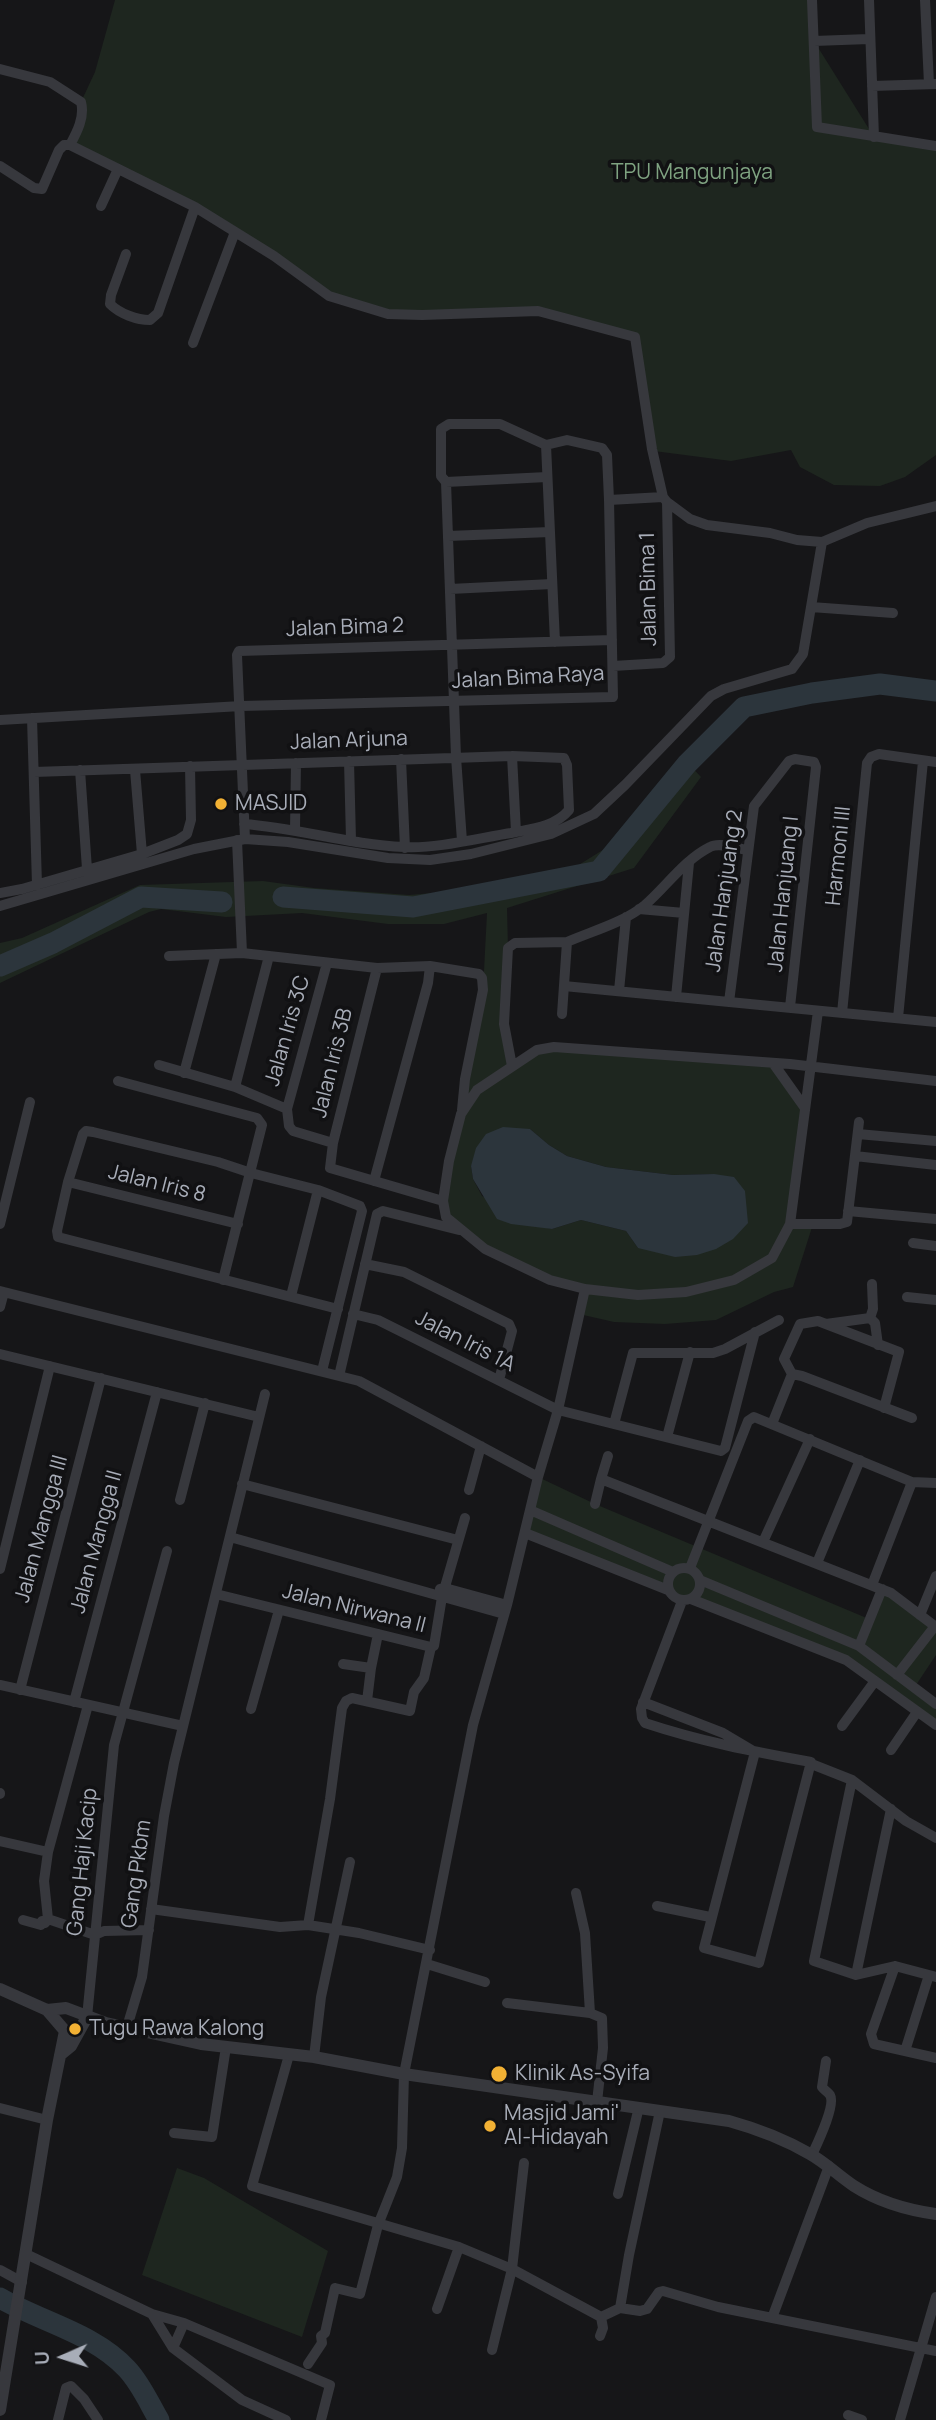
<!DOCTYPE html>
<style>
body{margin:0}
#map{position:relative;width:936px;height:2420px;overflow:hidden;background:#161618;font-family:Manrope,sans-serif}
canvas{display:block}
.north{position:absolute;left:28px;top:2322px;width:70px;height:70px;-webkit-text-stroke:5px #111113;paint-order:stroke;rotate:267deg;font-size:19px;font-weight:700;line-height:28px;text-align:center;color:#a8adb8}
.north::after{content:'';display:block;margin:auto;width:24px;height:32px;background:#a8adb8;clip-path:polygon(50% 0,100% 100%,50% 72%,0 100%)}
</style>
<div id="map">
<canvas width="936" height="2420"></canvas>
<div class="north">U</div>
</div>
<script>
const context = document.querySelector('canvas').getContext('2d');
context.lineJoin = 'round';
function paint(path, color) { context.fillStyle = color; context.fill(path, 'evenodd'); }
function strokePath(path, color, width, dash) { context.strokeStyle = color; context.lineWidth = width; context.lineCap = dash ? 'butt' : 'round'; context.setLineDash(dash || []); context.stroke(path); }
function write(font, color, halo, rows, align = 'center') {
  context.font = font + ' Manrope,sans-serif'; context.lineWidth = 7; context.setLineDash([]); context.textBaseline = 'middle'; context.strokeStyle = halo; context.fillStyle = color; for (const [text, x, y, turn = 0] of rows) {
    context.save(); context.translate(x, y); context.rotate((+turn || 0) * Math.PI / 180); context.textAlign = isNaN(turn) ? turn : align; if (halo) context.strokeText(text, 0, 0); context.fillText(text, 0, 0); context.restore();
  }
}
const green = new Path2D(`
 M115,0H812L814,41L874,137L936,146V455L905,477L880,486L834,485L800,467L791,450L731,461L654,451L631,335L538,311L388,314L329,296L235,232L70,145L81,102L95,72Z
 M681,756L701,777L634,868L507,908L508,948L504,1024L512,1065L537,1050L773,1063L805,1108L790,1223L813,1224L793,1287L774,1292L716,1320L665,1324L614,1322L579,1314L585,1289L485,1249L446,1217L443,1201L483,990L487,913L444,924H388L302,913L226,917L161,909L149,912L0,983V943L22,938L140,885L263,881L314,888L409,895L469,890L535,878L577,866L606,848ZM530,1129L549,1145L567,1156L606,1167L673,1175L714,1174L638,1248L626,1231L581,1220L552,1229L533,1225L482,1196L473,1179L471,1166Z
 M538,1477L595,1504L869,1619L882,1589L936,1627V1655L914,1688L936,1704V1725L846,1660L691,1599C680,1601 675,1599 668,1590L525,1533Z
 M177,2168L204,2178L328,2251L302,2337L142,2275Z`);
const water = new Path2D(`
 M503,1127L530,1129L549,1145L567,1156L606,1167L673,1175L714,1174L734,1177L745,1191L748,1223L733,1239L716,1249L697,1255L675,1257L638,1248L626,1231L581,1220L552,1229L511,1224L497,1219L473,1179L471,1166L476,1148L486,1134Z`);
const river = new Path2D(`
 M283,897L413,907L599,871L687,764L744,707L812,693L880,684L936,691
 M0,966L53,943L141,897L222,902
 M0,2298C41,2322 94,2333 127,2369C141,2384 149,2403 159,2420`);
const minor = new Path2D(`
 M812,0L817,127L936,146
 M869,0L874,137
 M925,0L929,84
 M814,41L869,39
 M0,69L50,82L81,102C85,117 77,132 70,145L195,207L274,256L329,296L388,314L422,315L538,311L635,337L652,449L663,497L667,502L690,519L707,525L770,533L797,540L822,542L867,523L936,506
 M872,86L936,84
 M0,166L34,188L42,189L59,150L64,145H70
 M101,206L118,169
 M126,254L111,295L110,304C120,314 137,320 150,320L158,313L195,207
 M193,343L235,232
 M546,445L555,642
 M446,482L547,477
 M448,536L550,532
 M450,589L552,584
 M811,607L893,613
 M613,666L663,663L670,657L667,502
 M32,718L37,885
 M0,720L241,706L613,697L609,500L663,497
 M512,756L516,832
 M401,759L405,848
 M349,761L351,840
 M80,770L87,869
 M135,770L142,854
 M34,772L512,756L564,758L567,765L569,810C555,827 531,829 511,833C479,838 436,849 404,847C351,845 298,828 244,824
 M295,829L296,763
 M245,839L237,655L239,651L612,640
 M237,840L242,953
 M462,841L456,757L446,482L441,476V429L449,424H500L546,445L567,440L602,448L607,455L609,500
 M0,893L22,889L142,854L178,840L187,834L191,820L190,766
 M0,906L194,849L245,839L288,842L388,858L430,860L471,854L551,834L594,814L625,785L711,696L724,689L792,669L803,654L822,542
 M639,909L684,913
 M169,956L242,953L377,968L430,966L479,974L482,978L483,990L465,1079L462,1110
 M327,963L287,1109L289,1126L293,1131L333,1143
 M377,968L333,1143L330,1168L443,1201
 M564,986L936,1022
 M619,991L626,917
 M676,997L689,863
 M729,1002L754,806L789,761L795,759L814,762L816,767L790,1007
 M818,1011L790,1224L772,1258L734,1280L686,1292L638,1295L585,1289L550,1280L485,1249L446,1217L443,1201L449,1161L461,1114L477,1090L537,1050L554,1047L790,1064L936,1081
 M842,1013L867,763L871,757L879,754L936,762
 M562,1014L567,942C592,931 623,923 645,905C666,887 684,860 710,847C719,842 737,848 747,850
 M898,1018L923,761
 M773,1063L805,1108
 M159,1065L235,1087L287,1109
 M512,1066L504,1024L508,948L515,943L567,942
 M184,1073L216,954
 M118,1081L257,1118L262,1125L223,1280
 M235,1087L269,956
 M858,1134L936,1141
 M855,1156L936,1165
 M374,1181L428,983L430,966
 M68,1182L238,1224
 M848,1211L936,1219
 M0,1224L30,1102
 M790,1224H840L847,1222L859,1122
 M913,1243L936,1246
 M365,1264L404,1272L509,1324L512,1331L499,1380
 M0,1291L359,1381L538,1477
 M291,1296L318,1190
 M907,1297L936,1300
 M0,1307L4,1292
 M353,1314L378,1320L558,1410L721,1451L725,1448L755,1332
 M870,1318L873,1309L872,1284
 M826,1324L870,1318L875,1323L878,1345
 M0,1354L259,1417
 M322,1371L362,1211L360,1206L318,1190L251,1173L218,1162L93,1132L86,1131L83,1134L68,1182L57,1231L58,1237L338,1309
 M792,1374L784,1359L800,1324L818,1321L899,1352L884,1408
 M339,1376L377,1214L383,1211L459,1230
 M614,1424L633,1353H713L725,1349L779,1320
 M772,1424L792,1374L802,1376L912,1418
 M667,1437L690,1352
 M601,1479L608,1456
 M242,1484L458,1540
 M469,1490L481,1446
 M180,1500L205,1403
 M595,1504L601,1479L891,1593L936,1627
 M530,1510L673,1572
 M525,1533L668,1590
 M230,1537L504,1614
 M763,1542L810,1439
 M817,1563L860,1460
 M668 1584a16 16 0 1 1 32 0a16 16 0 1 1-32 0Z
 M690,1568L748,1421L754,1417L912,1482L936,1483
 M0,1569L50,1366
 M700,1580L859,1646L936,1704
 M872,1585L912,1482
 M440,1589L445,1588L507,1605
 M216,1594L431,1647L434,1646L442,1597L465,1518
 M691,1599L846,1660L936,1725
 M920,1615L936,1576
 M859,1646L882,1589
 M343,1664L371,1668L378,1634
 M897,1675L935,1626
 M0,1685L183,1726
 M20,1690L101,1378
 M367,1701L371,1668
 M74,1702L157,1392
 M643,1702L723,1733L755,1752L704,1948L759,1963L811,1762C755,1752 699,1741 645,1723L642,1718L641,1709L682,1601
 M251,1709L279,1610
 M842,1726L875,1681
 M891,1750L917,1712
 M814,1765L852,1780L906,1821L936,1838
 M852,1780L814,1961L856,1975L895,1966L936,1977
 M0,1794V1793
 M0,1841L48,1852
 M576,1893L585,1933L590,2013L602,2018L603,2048L597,2102
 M657,1906L710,1917
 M151,1909L280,1927L308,1925L359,1933L430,1950
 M48,1919L44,1881L48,1852L88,1705
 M23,1920L41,1925L42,1921L45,1923L48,1919L95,1935L104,1931L149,1930
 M308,1925L330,1799L342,1708L346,1701L352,1698L410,1711L414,1692L424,1678L431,1647
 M427,1964L485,1982
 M895,1966L871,2034L874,2044L905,2051
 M856,1975L891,1809
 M929,1975L905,2051L936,2058
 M507,2003L590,2013
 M87,2017L114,1745L167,1551
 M127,2027L142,1977L164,1816L174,1763L265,1394
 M289,2055L252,2186L459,2247L512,2269L601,2317L620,2308L640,2311L647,2309L659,2292L663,2291L718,2307L936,2351
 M314,2057L321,1997L350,1862
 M0,2108L47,2120
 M174,2133L212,2137L226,2047
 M812,2155C817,2144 836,2105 830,2095C828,2092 824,2090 822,2087L826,2061
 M618,2194L639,2107
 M26,2254L152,2314L173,2348L242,2400L286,2420
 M0,2270L22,2282
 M620,2308L629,2255L660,2111
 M437,2309L459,2247
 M152,2314L184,2323L330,2385L321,2420
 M772,2318L829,2166
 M600,2336L603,2328L601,2317
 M173,2348L184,2323
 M492,2350L512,2269L524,2163
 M308,2364L322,2343L321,2336L325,2333L335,2288L360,2294L378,2225L397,2177L402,2148L404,2074L473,1725L507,1605L538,1477L558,1410L585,1289
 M848,2415L862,2420
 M58,2420L66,2388L71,2386L84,2399L98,2420
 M900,2420L936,2297`);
const tertiary = new Path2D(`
 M0,1989L47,2010L65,2031L47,2120L0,2410
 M47,2010L66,2008L106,2023L201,2044L314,2057L404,2074L729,2121C758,2129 784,2139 810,2154C826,2163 839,2176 854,2186C879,2202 907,2210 936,2214
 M60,2055L71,2046L87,2017`);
const markers = [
 [221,804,7,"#f2b134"],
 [75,2029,7,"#f2b134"],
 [499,2074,9,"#f2b134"],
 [490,2126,7,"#f2b134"]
];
const parkNames = [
 ["TPU Mangunjaya",692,173]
];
const streetNames = [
 ["Jalan Bima 1",649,589,-91],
 ["Jalan Bima 2",345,628,-2],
 ["Jalan Bima Raya",528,678,-3],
 ["Jalan Arjuna",349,741,-2],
 ["Harmoni III",839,856,-84],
 ["Jalan Hanjuang 2",725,891,-82],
 ["Jalan Hanjuang I",784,894,-84],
 ["Jalan Iris 3C",288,1031,-74],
 ["Jalan Iris 3B",333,1063,-76],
 ["Jalan Iris 8",157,1184,14],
 ["Jalan Iris 1A",465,1342,27],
 ["Jalan Mangga III",42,1529,-75],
 ["Jalan Mangga II",97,1542,-75],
 ["Jalan Nirwana II",354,1609,14],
 ["Gang Haji Kacip",83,1862,-84],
 ["Gang Pkbm",137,1874,-82]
];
const poiNames = [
 ["MASJID",235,804],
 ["Tugu Rawa Kalong",89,2029],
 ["Klinik As-Syifa",515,2074],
 ["Masjid Jami'",504,2114],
 ["Al-Hidayah",504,2138]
];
paint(green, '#1e261f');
paint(water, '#2c353c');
strokePath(river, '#2c353c', 21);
strokePath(minor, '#37383d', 10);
strokePath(tertiary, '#37383d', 12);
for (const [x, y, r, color] of markers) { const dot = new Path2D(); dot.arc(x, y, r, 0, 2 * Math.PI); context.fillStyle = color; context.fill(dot); strokePath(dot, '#111113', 2.5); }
write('21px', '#7fa381', '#111113', parkNames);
write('21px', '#a8adb8', '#111113', streetNames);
write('21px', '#a8adb8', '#111113', poiNames, 'left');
</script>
